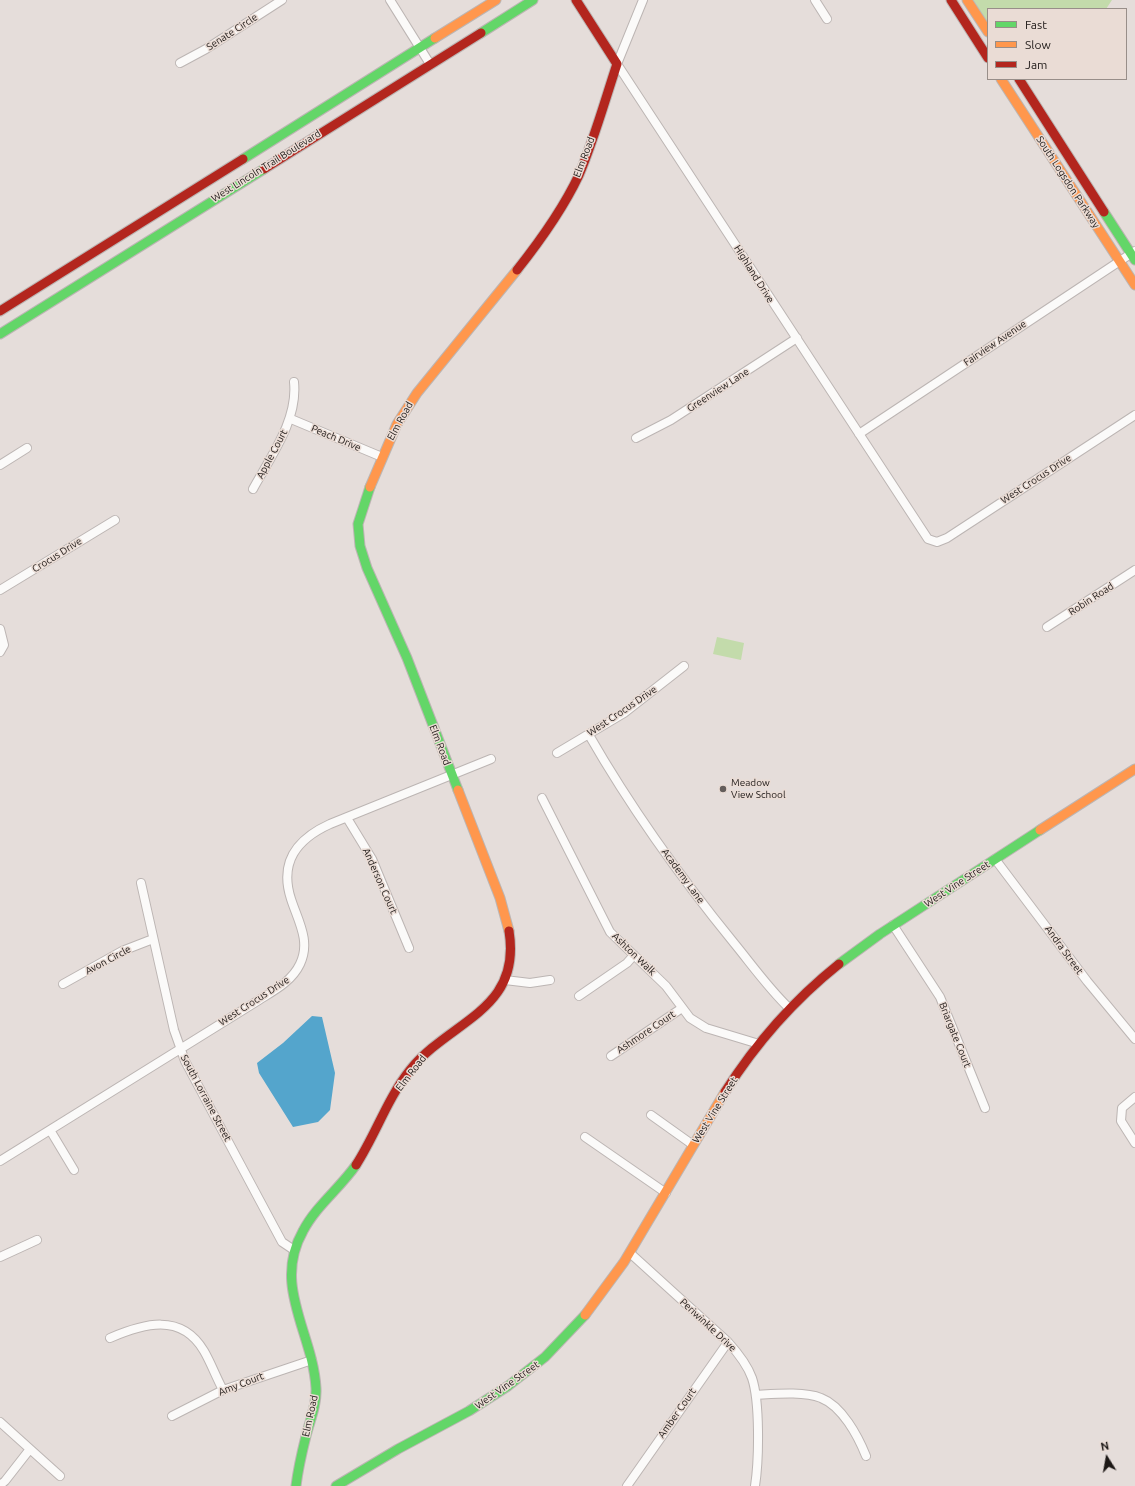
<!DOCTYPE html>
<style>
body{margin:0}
#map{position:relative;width:1135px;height:1486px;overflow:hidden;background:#e5ddda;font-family:Ubuntu,sans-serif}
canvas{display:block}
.legend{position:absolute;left:987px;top:8px;width:140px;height:72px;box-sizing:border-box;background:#eadcd5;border:1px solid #988e89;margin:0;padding:5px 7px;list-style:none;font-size:12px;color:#1d1816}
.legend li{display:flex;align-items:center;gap:8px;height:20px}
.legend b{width:20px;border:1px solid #988e89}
.north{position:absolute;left:1087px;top:1438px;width:40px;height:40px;-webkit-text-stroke:3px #eadcd5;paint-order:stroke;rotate:349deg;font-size:11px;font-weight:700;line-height:16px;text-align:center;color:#1d1816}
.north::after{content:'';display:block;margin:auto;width:14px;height:18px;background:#1d1816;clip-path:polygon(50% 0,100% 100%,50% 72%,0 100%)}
</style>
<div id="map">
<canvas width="1135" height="1486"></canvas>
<ul class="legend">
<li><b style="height:5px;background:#63d668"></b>Fast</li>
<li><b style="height:5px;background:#ff974d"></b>Slow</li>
<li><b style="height:5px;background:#b3261e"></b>Jam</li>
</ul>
<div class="north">N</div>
</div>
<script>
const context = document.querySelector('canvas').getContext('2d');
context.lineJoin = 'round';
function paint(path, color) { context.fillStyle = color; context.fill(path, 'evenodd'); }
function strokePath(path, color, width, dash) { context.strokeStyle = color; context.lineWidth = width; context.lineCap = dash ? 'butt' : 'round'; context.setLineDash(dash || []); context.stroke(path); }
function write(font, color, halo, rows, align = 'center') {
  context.font = font + ' Ubuntu,sans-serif'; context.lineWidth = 3; context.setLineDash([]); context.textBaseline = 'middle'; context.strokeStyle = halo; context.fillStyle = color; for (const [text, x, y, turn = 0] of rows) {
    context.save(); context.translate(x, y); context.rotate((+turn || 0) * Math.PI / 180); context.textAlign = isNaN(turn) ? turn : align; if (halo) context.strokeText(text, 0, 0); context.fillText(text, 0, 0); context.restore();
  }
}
const green = new Path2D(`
 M973,0H1112L1106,9H988V23Z
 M717,637L744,643L741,660L713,654Z`);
const water = new Path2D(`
 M312,1016L322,1017L335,1073L330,1110L318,1122L293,1127L259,1073L257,1063L283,1043Z`);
const street = new Path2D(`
 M390,0L430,64
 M643,0L617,64L928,539L937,542L947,538L1135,415
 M815,0L827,19
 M180,63L206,49L282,0
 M291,419L382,457
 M859,434L1135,251
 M636,438L671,420L797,338
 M0,465L27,448
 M253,489C271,456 298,420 294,382
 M0,590L115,520
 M1047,627L1135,570
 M0,629L4,645L0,652
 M589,735C631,808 681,878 734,943C752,965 769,989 789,1008
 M557,753L624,713L684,666
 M542,798L610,932L666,986L690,1018L706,1028L759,1044
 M347,818L372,859L409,948
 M995,859L1087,981L1135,1039
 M141,883L174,1030L185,1061L282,1242L294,1250
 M893,925L940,997L985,1108
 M505,980L530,983L550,980
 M63,984L122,951L153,939
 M579,996L627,963L634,955
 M611,1056L682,1008
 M1135,1097L1122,1108L1121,1121L1135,1143
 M651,1115L693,1145
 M50,1130L74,1170
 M585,1137L666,1193
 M0,1161L259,1000C275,990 292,981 300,964C311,941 298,921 291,899C279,862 297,839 330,824L491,759
 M630,1253L728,1342C738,1353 747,1364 752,1378C760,1402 759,1460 755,1486
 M0,1257L37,1240
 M110,1338C143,1324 181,1312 204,1351C211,1363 216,1377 223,1390
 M756,1395C774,1394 804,1391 821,1398C842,1406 858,1436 866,1456
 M172,1416L223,1390L312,1360
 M0,1422L60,1476
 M0,1485L5,1481L30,1449
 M627,1486L728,1342`);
const fast = new Path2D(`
 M481,33L533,0
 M243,159L435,38
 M1104,212L1135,260
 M0,334L264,169
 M370,487L358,524L360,546L367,568L407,658L458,790
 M839,964L880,934L1040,830
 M296,1486C298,1469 302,1452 306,1436C310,1420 317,1405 316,1388C313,1333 272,1286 303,1231C316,1206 340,1188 356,1165
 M336,1486L398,1449L469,1411L508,1386L545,1357L585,1315`);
const slow = new Path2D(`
 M967,0L988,32
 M435,38L496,0
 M1001,79L1135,285
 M370,487L397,424L417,393L517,270
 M458,790L500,898L509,931
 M1040,830L1135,769
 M585,1315L624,1262L725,1092`);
const jam = new Path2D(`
 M951,0L988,58
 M1019,79L1104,212
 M264,169L481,33
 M517,270C540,241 563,209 579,175C594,140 605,100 617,64L576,0
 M0,311L243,159
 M725,1092C756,1043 794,1000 839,964
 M356,1165C376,1134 387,1099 410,1070C450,1020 522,1011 509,931`);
const markers = [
 [723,789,4,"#635d5b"]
];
const streetNames = [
 ["Senate Circle",232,32,-33],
 ["Elm Road",584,157,-69],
 ["West Lincoln Trail Boulevard",266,166,-32],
 ["South Logsdon Parkway",1068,182,57],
 ["Highland Drive",754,274,58],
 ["Fairview Avenue",995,343,-34],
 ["Greenview Lane",718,390,-33],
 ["Elm Road",400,421,-61],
 ["Peach Drive",336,438,23],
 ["Apple Court",272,454,-62],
 ["West Crocus Drive",1036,479,-33],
 ["Crocus Drive",57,555,-32],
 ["Robin Road",1091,599,-33],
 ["West Crocus Drive",622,711,-34],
 ["Elm Road",440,745,69],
 ["Academy Lane",683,876,54],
 ["Anderson Court",380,881,66],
 ["West Vine Street",957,884,-33],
 ["Andra Street",1064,950,54],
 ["Ashton Walk",634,954,44],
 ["Avon Circle",108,960,-28],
 ["West Crocus Drive",254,1001,-33],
 ["Ashmore Court",646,1032,-34],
 ["Briargate Court",955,1035,68],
 ["Elm Road",411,1073,-52],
 ["South Lorraine Street",206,1098,62],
 ["West Vine Street",715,1110,-58],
 ["Periwinkle Drive",708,1325,43],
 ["Amy Court",241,1384,-21],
 ["West Vine Street",507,1385,-35],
 ["Amber Court",677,1413,-55],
 ["Elm Road",310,1416,-78]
];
const poiNames = [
 ["Meadow",731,783],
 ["View School",731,795]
];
paint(green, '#c3dbab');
paint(water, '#54a5cc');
strokePath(street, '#bcb5b3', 10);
strokePath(fast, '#bcb5b3', 11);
strokePath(slow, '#bcb5b3', 11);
strokePath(jam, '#bcb5b3', 11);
strokePath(street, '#fbfaf9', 8);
strokePath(fast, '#63d668', 9);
strokePath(slow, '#ff974d', 9);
strokePath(jam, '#b3261e', 9);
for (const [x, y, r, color] of markers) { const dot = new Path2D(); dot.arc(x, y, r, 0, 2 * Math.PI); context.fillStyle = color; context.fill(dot); strokePath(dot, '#eadcd5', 1.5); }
write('10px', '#1d1816', '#eadcd5', streetNames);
write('10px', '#1d1816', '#eadcd5', poiNames, 'left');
</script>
